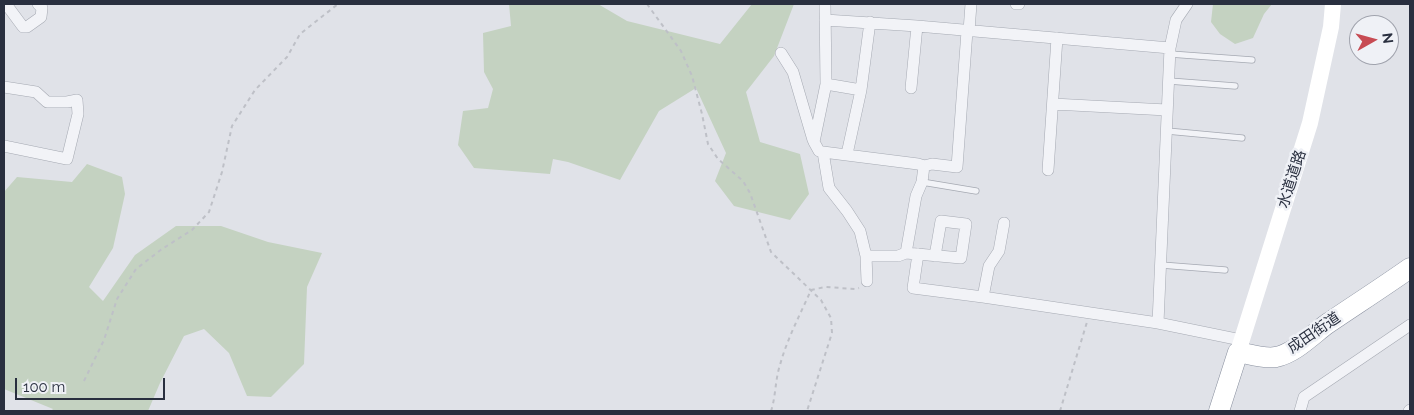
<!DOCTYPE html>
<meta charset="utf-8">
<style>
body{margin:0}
#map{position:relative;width:1414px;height:415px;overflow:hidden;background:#e0e2e8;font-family:Raleway,sans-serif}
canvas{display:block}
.frame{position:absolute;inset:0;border:5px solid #292f3f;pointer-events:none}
.north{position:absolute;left:1349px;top:15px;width:50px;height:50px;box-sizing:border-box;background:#eff1f6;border:1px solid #a0a3ad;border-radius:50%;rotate:83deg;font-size:14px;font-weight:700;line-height:20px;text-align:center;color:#292f3f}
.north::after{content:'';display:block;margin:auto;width:18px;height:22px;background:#c74b53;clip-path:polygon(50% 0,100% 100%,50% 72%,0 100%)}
.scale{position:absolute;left:15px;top:378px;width:150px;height:22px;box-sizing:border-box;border:2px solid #292f3f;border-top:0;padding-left:6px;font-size:15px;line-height:18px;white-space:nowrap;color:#292f3f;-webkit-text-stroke:4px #eff1f6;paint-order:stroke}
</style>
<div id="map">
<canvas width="1414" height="415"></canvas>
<div class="frame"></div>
<div class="north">N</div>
<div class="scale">100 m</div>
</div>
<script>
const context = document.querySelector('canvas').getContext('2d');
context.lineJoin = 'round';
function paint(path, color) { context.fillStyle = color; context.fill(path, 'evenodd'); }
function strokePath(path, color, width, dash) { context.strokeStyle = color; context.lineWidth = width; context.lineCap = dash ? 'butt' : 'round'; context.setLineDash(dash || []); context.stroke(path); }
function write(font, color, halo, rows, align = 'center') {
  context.font = font + ' Raleway,"Noto Sans JP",sans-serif'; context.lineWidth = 5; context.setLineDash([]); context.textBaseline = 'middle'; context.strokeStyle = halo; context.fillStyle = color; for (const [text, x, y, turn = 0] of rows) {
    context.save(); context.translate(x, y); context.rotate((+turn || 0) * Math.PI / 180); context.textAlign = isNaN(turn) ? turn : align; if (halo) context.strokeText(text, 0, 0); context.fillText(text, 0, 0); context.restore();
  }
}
const green = new Path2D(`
 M509,4H598L627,21L720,44L752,4H794L774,56L746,92L760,142L800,154L809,194L790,220L734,206L715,181L726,153L696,88L659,111L620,180L568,162L553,159L550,174L474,168L458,145L463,111L488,108L493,89L484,72L483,33L511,26Z
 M1213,4H1272L1264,14L1253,38L1235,44L1220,34L1211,22Z
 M87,164L122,177L125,194L113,248L89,287L103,301L135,255L176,226H221L268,242L322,253L307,287L304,364L271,397L247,396L229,353L204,329L184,336L160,383L148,411H51L53,409L4,389V192L17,177L72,182Z`);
const path = new Path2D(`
 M647,4L681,51L692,76L702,114L708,144L718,159L743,181L750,193L771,252L821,300L831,318L832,333L807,411
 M84,381L104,340L117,299L136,269L162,249L192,230L209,212L222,172L232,126L255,90L287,57L300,34L338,4
 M771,411C776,396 775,380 780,365C787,339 800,315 811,290L825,287L856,289L859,288
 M1060,411L1087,322`);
const lane = new Path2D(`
 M1170,54L1252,60
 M1169,81L1235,86
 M1167,131L1242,138
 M922,182L976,191
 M1161,265L1225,270`);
const street = new Path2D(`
 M6,4L23,27H27L41,17L42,8L38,4
 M825,4L826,84L814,142L819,151L823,152L829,188L847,211L860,231L866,256L867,281
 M1016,4H1019
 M825,20L917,26L1170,48
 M969,31L971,4
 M781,53L793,72L813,140
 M826,84L861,90
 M4,87L36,92L47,102H67L77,100L78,114L67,159L4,146
 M911,88L917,26
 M1053,104L1167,110
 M823,152L918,164L924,166L932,164L957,167L967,31
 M847,154L861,90L870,22
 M1048,170L1057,38
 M906,253L916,196L922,182L924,166
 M918,254L913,288L983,297L1158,323L1241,340
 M866,256H898L906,253L961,258L966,224L941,221L935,256
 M983,297L989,266L999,251L1004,223
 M1158,323L1170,48L1176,20L1187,4
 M1300,411L1304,397L1410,325
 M1409,411L1410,410`);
const secondary = new Path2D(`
 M1238,352L1310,123L1331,27L1333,4`);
const highway = new Path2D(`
 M1219,411L1238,352C1250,354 1263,359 1276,357C1295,353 1312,335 1327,324C1355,305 1383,287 1410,268`);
const streetNames = [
 ["水道道路",1292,179,-72],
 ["成田街道",1314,333,-34]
];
paint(green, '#c4d2c1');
strokePath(lane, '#a5a9b2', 7);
strokePath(street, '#a5a9b2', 12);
strokePath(highway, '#888f9e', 21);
strokePath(path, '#bec0c7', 2, [4, 4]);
strokePath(lane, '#f2f3f7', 5.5);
strokePath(street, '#f2f3f7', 11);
strokePath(secondary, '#fff', 16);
strokePath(highway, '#fff', 20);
write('15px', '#292f3f', '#eff1f6', streetNames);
</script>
